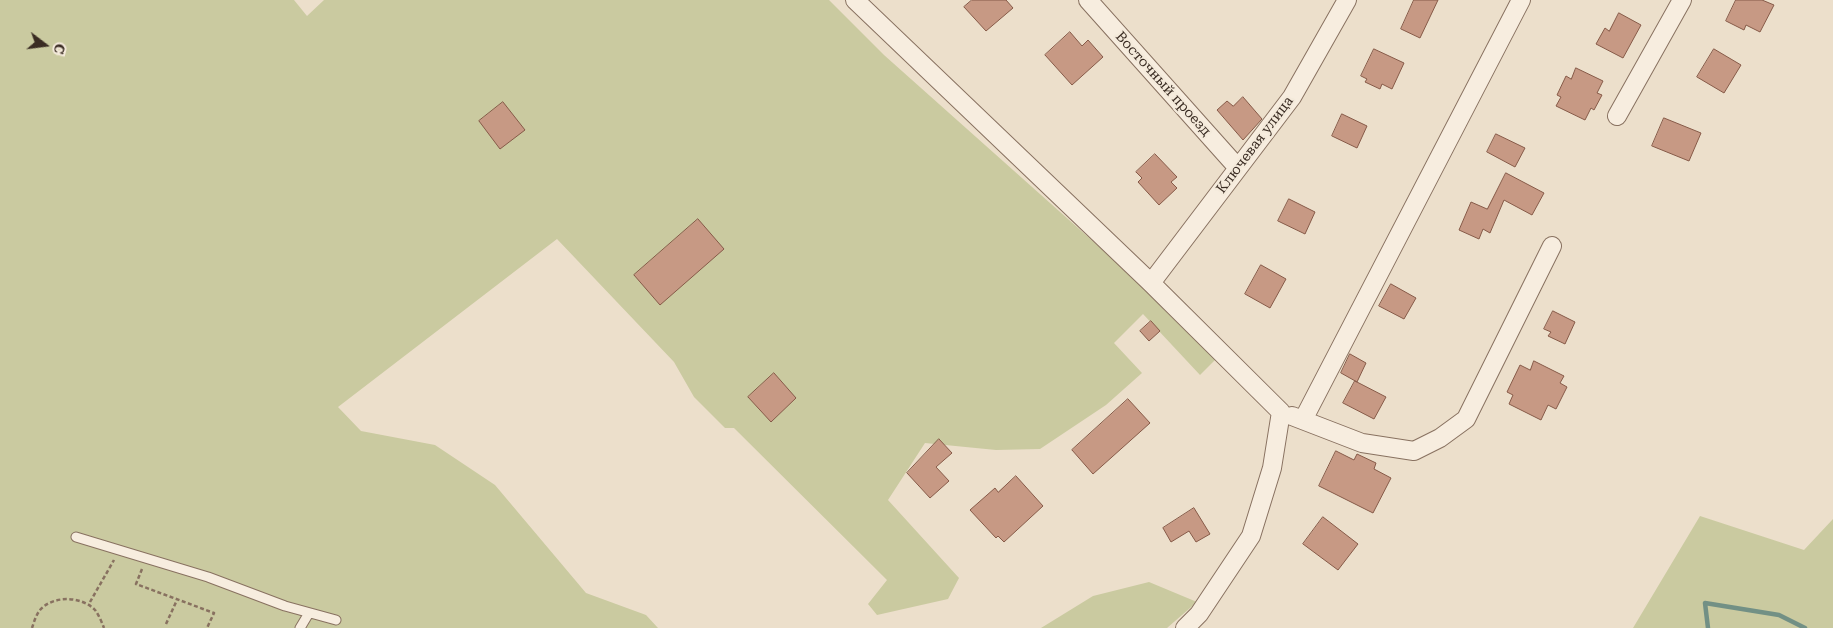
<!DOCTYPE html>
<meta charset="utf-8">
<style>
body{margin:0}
#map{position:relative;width:1833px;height:628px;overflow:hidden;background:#ecdfcb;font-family:"Roboto Serif",serif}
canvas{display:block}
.north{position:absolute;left:20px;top:20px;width:50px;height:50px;-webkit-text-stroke:4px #f4eadb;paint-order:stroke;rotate:105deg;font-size:14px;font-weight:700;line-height:20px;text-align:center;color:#3a2c23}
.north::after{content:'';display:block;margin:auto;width:18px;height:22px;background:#3a2c23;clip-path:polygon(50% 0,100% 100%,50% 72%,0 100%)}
</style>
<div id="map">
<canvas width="1833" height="628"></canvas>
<div class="north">С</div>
</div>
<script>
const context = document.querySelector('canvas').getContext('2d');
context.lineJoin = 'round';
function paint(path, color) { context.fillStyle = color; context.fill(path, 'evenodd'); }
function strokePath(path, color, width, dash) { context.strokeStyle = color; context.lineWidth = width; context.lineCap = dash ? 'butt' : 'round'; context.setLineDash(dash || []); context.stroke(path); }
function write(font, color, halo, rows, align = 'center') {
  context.font = font + ' "Roboto Serif",serif'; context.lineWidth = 4.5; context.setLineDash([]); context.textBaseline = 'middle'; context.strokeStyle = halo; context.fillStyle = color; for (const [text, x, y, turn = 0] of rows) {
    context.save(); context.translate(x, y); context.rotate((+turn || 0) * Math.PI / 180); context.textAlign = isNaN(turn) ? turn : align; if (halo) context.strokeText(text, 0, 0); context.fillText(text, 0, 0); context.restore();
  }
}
const green = new Path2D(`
 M0,0H294L307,16L324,0H829L884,55L1142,285L1216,359L1200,375L1143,314L1114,343L1142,373L1106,405L1040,449L996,450L925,443L888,500L959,578L948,599L877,615L868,604L887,580L734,428H725L694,397L674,362L557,239L338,407L361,431L435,445L495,485L586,593L646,615L658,628H0Z
 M1700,516L1804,550L1833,519V628H1633Z
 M1149,582L1197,602L1167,628H1041L1093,596Z`);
const stream = new Path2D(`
 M1708,628L1705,603L1779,615L1805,628`);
const building = new Path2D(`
 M972,0H1006L1013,8L986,31L964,7Z
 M1414,0H1438L1420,38L1401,29Z
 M1736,0H1762L1774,5L1760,32L1746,25L1744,30L1726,21Z
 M1619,13L1641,25L1623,58L1596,44L1605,28L1609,31Z
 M1070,32L1082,46L1088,40L1103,57L1072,85L1045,55Z
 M1374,49L1404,63L1392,89L1382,84L1380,89L1365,82L1367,79L1361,76Z
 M1714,49L1741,65L1724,93L1697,77Z
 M1576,68L1603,81L1597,93L1602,95L1594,110L1591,108L1585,120L1556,106L1561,97L1557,95L1566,76L1571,79Z
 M1243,97L1262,119L1243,140L1217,110L1227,101L1233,106Z
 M503,102L525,130L500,149L479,121Z
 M1342,114L1367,126L1357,148L1332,136Z
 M1664,118L1701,133L1689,161L1652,146Z
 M1496,134L1525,148L1515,167L1487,152Z
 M1155,154L1177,177L1171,182L1177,188L1159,205L1138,182L1142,178L1136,172Z
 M1506,173L1544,193L1532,215L1504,200L1490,233L1483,229L1479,239L1459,230L1471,202L1487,209Z
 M1289,199L1315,212L1305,234L1278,221Z
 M698,219L724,249L660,305L634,275Z
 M1261,265L1286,279L1270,308L1245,294Z
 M1391,284L1416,298L1404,319L1379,306Z
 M1553,311L1575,322L1565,344L1548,336L1551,332L1544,329Z
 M1151,321L1160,331L1149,341L1140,331Z
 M1350,354L1366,363L1357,382L1341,373Z
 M1534,361L1564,376L1560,383L1567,387L1556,409L1548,405L1541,420L1509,404L1513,395L1507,392L1520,365L1530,370Z
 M774,373L796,398L771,422L748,397Z
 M1355,381L1386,397L1374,419L1343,403Z
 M1128,399L1150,423L1093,474L1072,450Z
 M939,439L952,453L936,467L949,481L930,498L907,473Z
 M1336,451L1354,460L1357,454L1376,463L1374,469L1391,478L1373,513L1319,486Z
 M1016,476L1043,506L1004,542L998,536L996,538L970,510L995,488L998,492Z
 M1194,508L1210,534L1196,542L1189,531L1171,542L1163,528Z
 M1323,517L1358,544L1338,570L1303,544Z`);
const path = new Path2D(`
 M142,569L136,584L214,613L207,628
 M90,602L114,560
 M166,624L177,600
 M32,628C34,622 36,615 40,610C53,595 82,596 95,610C99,615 102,623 104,628`);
const service = new Path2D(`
 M76,537L208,577L285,606L336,620
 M300,628L309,613`);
const minor = new Path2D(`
 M855,0L1151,283L1281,412L1272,468L1251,536L1199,614L1185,628
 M1088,0L1238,168
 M1617,116L1682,0
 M1151,283L1292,97L1347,0
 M1292,416L1362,443L1414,451L1440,438L1466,419L1552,246
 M1303,420L1521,0`);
const streetNames = [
 ["Восточный проезд",1163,84,48],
 ["Ключевая улица",1255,145,-53]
];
paint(green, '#cacaa0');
strokePath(stream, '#729085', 4.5);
paint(building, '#c79984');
strokePath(building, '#865a48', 1);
strokePath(service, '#887160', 11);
strokePath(minor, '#887160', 20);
strokePath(path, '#887160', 2.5, [4, 2.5]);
strokePath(service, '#f7eddf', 9);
strokePath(minor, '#f7eddf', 18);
write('14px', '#3a2c23', '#f4eadb', streetNames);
</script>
